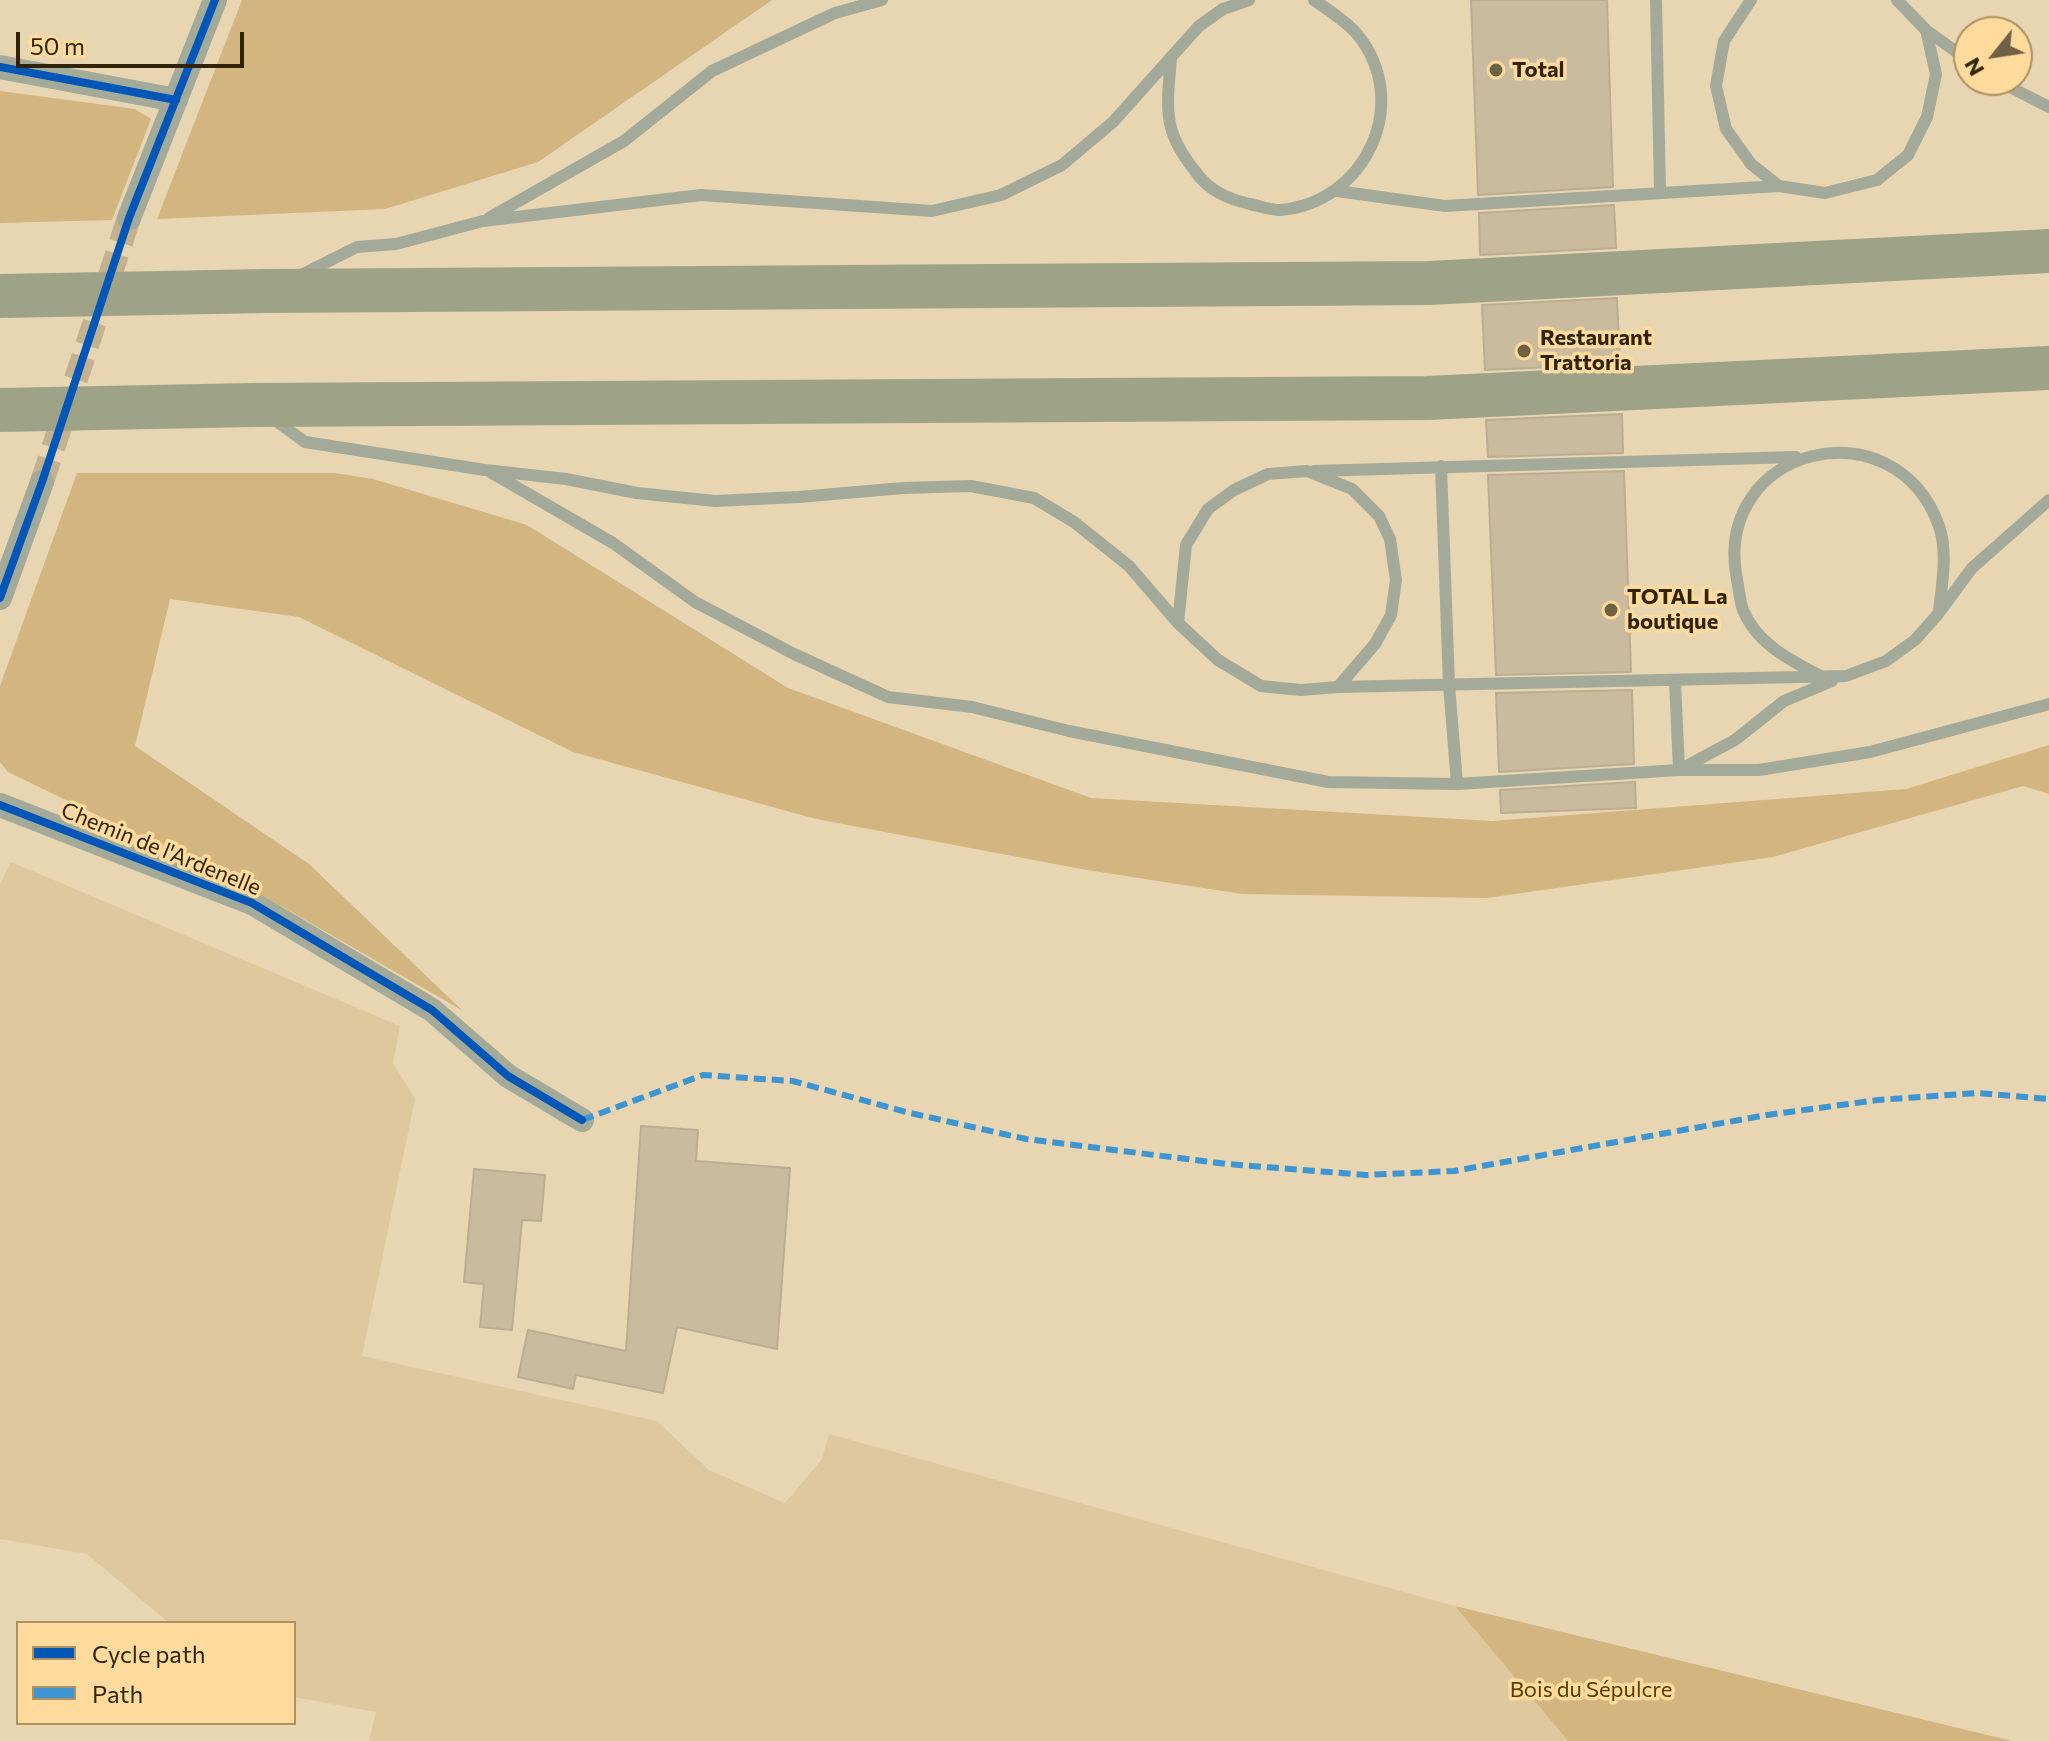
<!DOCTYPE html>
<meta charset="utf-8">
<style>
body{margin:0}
#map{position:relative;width:2049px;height:1741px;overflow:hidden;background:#e8d5b2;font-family:Commissioner,sans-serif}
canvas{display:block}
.legend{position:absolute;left:16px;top:1621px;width:280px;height:104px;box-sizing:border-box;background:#fedb9c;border:2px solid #ac9161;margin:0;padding:10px 14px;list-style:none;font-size:24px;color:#302309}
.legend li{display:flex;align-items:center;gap:16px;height:40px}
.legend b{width:40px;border:2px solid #ac9161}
.north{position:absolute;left:1953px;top:16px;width:80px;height:80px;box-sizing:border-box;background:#fedb9c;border:2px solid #ac9161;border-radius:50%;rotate:240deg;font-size:22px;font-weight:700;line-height:32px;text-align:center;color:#302309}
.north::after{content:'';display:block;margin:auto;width:28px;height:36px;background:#706144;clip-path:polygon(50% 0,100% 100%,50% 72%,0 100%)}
.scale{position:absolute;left:16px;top:32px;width:228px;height:36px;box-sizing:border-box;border:4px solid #302309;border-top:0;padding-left:10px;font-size:24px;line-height:28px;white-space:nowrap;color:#302309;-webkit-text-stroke:6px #fedb9c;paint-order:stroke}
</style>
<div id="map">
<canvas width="2049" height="1741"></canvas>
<ul class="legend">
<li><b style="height:10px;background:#0057b8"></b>Cycle path</li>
<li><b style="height:10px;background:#3d95d2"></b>Path</li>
</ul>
<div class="north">N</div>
<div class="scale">50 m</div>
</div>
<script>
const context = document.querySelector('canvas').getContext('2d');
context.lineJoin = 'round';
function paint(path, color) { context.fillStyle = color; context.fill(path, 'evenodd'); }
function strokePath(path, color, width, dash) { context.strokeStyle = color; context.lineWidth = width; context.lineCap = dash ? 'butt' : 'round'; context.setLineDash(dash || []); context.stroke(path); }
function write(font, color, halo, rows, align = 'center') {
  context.font = font + ' Commissioner,sans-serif'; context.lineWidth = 7; context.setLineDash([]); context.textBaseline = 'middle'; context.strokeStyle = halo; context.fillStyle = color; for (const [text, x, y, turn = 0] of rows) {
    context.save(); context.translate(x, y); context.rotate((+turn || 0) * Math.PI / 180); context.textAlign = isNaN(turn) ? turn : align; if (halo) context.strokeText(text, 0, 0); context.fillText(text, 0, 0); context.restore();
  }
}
const green = new Path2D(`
 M11,862L400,1026L393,1063L415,1099L362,1356L657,1421L709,1470L785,1503L822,1459L829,1434L1455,1606L1568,1741H369L376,1712L294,1697V1623H169L87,1554L0,1539V884Z`);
const forest = new Path2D(`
 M242,0H772L538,162L385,209L157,219Z
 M0,91L135,109L151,119L112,220L0,223Z
 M77,473H335L373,479L527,525L788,688L1091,798L1492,821L1906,789L2049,745V794L2023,786L1773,857L1487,898L1242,894L1087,870L816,819L573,752L299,617L170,599L135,746L309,864L463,1011L262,895L8,772L0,762V686Z
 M1455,1606L2012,1741H1568Z`);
const building = new Path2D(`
 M1471,0H1607L1613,187L1478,195Z
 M1614,205L1616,248L1480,255L1479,213Z
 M1617,298L1620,364L1485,370L1482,305Z
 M1622,414L1623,453L1488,457L1486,420Z
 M1624,471L1631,672L1496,675L1488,475Z
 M1632,690L1634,764L1499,772L1496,693Z
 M1635,782L1636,808L1501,813L1500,790Z
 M641,1126L698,1130L696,1161L790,1168L777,1349L677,1327L663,1393L576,1375L573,1389L518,1377L528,1330L626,1351Z
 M474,1169L545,1175L541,1221L522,1220L512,1330L480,1327L484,1284L464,1282Z`);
const minorTunnel = new Path2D(`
 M42,482L129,218`);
const service = new Path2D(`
 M1656,0L1660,191
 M1751,0L1724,41L1716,86L1726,129L1751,164L1779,186L1825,193L1877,180L1908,155L1927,117L1936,74L1926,30
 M1897,0L1926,30L1969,61
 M1171,57C1170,76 1166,98 1169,117C1171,138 1183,156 1195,171C1209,191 1228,199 1250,204C1260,206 1271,210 1280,210C1366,203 1413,102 1357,34C1346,21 1328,10 1314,0
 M1996,80L2049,107
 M1337,191L1445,206L1779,186
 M489,218L624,141L712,71L835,13L882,0
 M299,276L357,247L396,244L483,221L701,195L932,211L1001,195L1062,165L1113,122L1199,26L1223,9L1249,0
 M272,418L305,442L485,470L566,479L637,493L715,501L799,497L903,488L971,486L1034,498L1074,522L1129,566L1178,623L1218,660L1261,686L1301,690L1338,687L1846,676L1886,661L1915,640L1938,614L1972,568L2049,500
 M1441,466L1449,685L1457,784
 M1314,471L1796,457
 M492,473L613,543L695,602L794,654L888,697L972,707L1069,731L1328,782L1457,784L1679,770H1759L1870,752L2049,704
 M1178,623L1186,545L1208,509L1234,490L1268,474L1307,471L1352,489L1379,516L1390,539L1396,580L1391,615L1375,644L1338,687
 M1820,676C1790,660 1757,644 1743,610C1740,601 1739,590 1737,580C1711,446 1895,402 1939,526C1948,552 1942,585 1939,611
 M1675,681L1679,770L1735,740L1784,701L1832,681`);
const minor = new Path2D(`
 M0,67L176,100
 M129,218L215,0
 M0,598L42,482
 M0,805L252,903L432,1010L508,1076L582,1120`);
const motorway = new Path2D(`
 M0,296L267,291L1429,283L2049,251
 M0,410L253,405L1428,398L2049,368`);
const quiet = new Path2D(`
 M582,1120L703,1075L793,1081L906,1112L1026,1139L1227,1164L1366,1175L1454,1171L1767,1115L1878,1100L1977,1093L2049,1099`);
const cycleway = new Path2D(`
 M0,67L176,100
 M0,598L42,482L129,218L215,0
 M0,805L252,903L432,1010L508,1076L582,1120`);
const markers = [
 [1496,70,8,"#706144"],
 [1524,351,8,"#706144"],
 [1611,610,8,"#706144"]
];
const poiNames = [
 ["Total",1512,70],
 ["Restaurant",1540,338],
 ["Trattoria",1540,363],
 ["TOTAL La",1627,597],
 ["boutique",1627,622]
];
const streetNames = [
 ["Chemin de l'Ardenelle",161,849,22]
];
const parkNames = [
 ["Bois du Sépulcre",1591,1690]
];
paint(green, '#e0c89e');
paint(forest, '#d3b57f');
paint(building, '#cabb9f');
strokePath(building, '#bcad92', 2);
strokePath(minorTunnel, '#c3b190', 24, [24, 12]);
strokePath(service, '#a3aa99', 12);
strokePath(minor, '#a3aa99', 24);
strokePath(motorway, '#9ea387', 44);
strokePath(quiet, '#3d95d2', 6, [12, 6]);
strokePath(cycleway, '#0057b8', 8);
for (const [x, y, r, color] of markers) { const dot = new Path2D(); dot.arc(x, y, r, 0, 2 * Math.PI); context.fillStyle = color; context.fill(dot); strokePath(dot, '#fedb9c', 3); }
write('bold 22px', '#302309', '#fedb9c', poiNames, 'left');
write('22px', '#302309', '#fedb9c', streetNames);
write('22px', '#563c01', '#fedb9c', parkNames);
</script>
